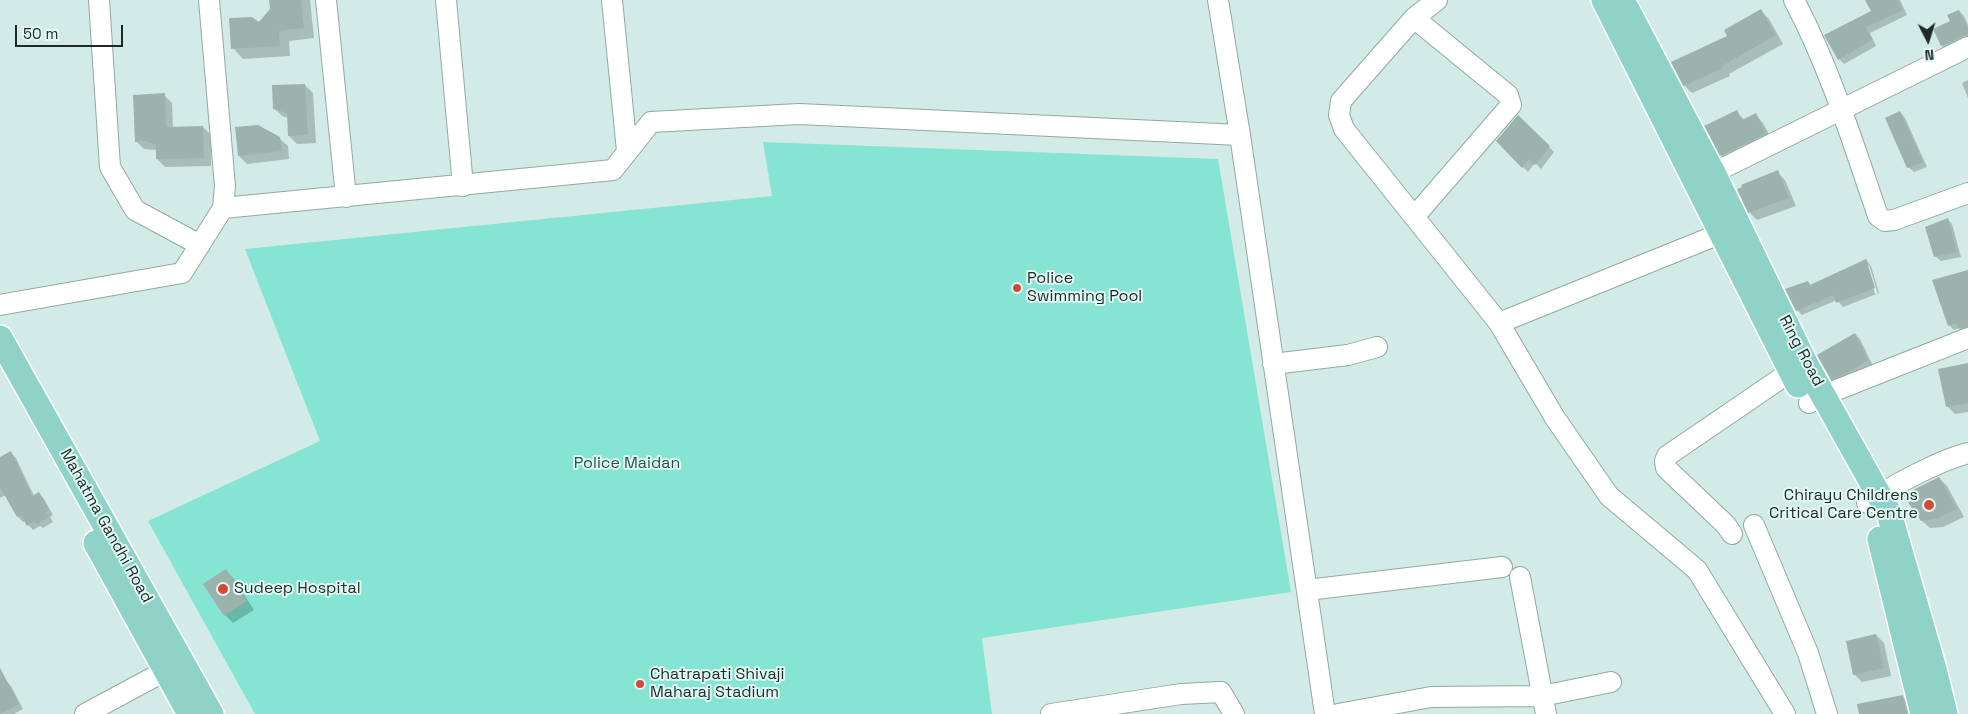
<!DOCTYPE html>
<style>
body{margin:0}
#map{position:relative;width:1968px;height:714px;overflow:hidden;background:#d3ebe6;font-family:"Space Grotesk",sans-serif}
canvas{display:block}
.north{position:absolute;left:1903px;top:15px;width:50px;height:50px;-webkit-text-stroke:4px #e0f9f3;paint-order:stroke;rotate:175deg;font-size:14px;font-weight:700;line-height:20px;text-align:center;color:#1f2927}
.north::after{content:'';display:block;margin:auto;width:18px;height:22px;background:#1f2927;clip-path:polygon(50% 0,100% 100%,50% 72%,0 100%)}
.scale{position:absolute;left:15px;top:25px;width:108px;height:22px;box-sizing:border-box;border:2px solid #1f2927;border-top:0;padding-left:6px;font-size:15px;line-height:18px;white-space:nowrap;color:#1f2927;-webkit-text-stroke:4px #e0f9f3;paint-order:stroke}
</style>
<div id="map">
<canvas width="1968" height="714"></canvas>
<div class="north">N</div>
<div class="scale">50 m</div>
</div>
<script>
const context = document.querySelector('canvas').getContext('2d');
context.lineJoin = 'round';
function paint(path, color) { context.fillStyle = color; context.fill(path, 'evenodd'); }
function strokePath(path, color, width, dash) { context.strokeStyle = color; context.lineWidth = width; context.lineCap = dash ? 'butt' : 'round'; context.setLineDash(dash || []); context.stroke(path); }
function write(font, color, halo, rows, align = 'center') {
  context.font = font + ' "Space Grotesk",sans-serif'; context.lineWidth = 4; context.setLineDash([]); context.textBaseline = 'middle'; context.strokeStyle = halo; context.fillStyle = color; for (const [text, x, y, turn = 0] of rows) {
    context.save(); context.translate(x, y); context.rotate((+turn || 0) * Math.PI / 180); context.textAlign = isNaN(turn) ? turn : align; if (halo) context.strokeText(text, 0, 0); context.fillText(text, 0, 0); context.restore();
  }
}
const green = new Path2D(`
 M763,142L1218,159L1291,592L982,638L992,714H255L148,521L320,441L245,249L772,196Z`);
const shadow = new Path2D(`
 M270,0H310L314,38L289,41L290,56L243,59L233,48L259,24L271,9Z
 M1867,0H1900L1907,15L1870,33L1876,46L1844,64L1839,59L1872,11Z
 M1761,11L1769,19L1783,44L1729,74L1730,76L1692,93L1684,85L1729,36Z
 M1959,11L1964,16L1968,25V41L1947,51L1942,46L1952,22Z
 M1968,80V98L1962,83Z
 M305,85L313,93L316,143L297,144L289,136V118L282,116L274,108Z
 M164,95L172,103L173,128L203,127L211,135V166L165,167L157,159V150L144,149L136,141Z
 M1736,112L1745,120L1756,115L1763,123L1773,142L1729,163L1721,155L1706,126Z
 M1900,112L1905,118L1927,167L1914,172L1908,167Z
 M1518,117L1554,152L1541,169L1535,163L1528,172L1497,141Z
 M279,138L288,146L289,159L247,164L239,156Z
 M1777,172L1785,180L1796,206L1757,220L1749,212Z
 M1947,219L1952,224L1961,257L1941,261L1935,256Z
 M1866,260L1871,266L1879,293L1843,307L1837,300L1802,315L1797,310L1808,282L1811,286ZM1867,265H1869L1878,294H1875Z
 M1968,271V332L1965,333L1960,328L1954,330L1949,325Z
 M1855,334L1860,339L1873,366L1837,384L1832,379Z
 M1968,364V412L1955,414L1947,406Z
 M11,453L16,458L34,496L39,493L44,499L53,515L50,517L53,522L43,528L40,526L33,530L25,521L23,522L18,517L6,495L0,498V458Z
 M1939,478L1947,486L1964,517L1943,527L1930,528L1921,520Z
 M226,571L234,579L254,610L233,623L225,615Z
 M1876,635L1884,643L1891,676L1862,682L1854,674Z
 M6,681L11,686L23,709L14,714H0V684Z
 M1902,696L1910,704L1913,714H1860Z`);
const building = new Path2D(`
 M269,0H301L304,28L279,31L280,46L231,49L229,18L252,17L259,22L270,9Z
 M1865,0H1898L1903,10L1866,27L1872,40L1838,60L1824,35L1871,11Z
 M1761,9L1776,35L1722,66L1723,68L1683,86L1671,62L1727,36L1724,30Z
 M1959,10L1968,28V34L1941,46L1933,29L1950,21L1947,15Z
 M305,84L308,135L288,136L287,113L273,109L272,85Z
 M165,93L166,127L203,126L204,158L156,159V145L145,141L135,142L133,95Z
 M1737,110L1742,120L1756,113L1766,134L1720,156L1704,126Z
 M1900,111L1923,162L1907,168L1885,118Z
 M1518,115L1550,146L1535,165L1529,159L1522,168L1496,141Z
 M258,125L280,137L282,151L238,156L235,127Z
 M1778,170L1789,198L1748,213L1737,189L1742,187L1741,185Z
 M1948,218L1957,252L1934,257L1925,227Z
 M1866,259L1875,288L1836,303L1834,295L1796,311L1785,289L1808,281L1810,285Z
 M1968,270V326L1959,329L1957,323L1948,326L1932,280Z
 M1855,333L1868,360L1845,374L1831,380L1817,355Z
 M1968,363V403L1946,407L1938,369Z
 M11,451L32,496L39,492L49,510L46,512L49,517L37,524L35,521L27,526L21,515L17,517L0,487V457Z
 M1939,477L1957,509L1935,519L1921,521L1903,495Z
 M226,569L247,601L224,616L203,584Z
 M1876,634L1884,668L1853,675L1846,641Z
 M0,668L19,704L0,714Z
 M1903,695L1907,714H1859L1857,704Z`);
const minor = new Path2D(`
 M99,0L110,167L135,210L200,245
 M209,0L225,186L223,208
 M326,0L346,197
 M446,0L463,186
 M612,0L627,151
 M1218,0L1240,135L1325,714
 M1437,0L1414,18L1341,101L1339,115L1344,129L1499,323L1555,418L1609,496L1697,570L1785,714
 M1794,0C1830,68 1853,143 1878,216L1885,221L1894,220L1968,193
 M1701,179L1968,47
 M1414,217L1511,105L1508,95L1414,18
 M0,305L182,273L223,208L613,170L651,122L799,114L1240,135
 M1499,323L1722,233
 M1273,364L1348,355L1377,347
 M1809,403L1824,395L1968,338
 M1867,503C1893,485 1938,461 1968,453
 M1754,525L1808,653L1827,714
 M1732,534L1726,525L1666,468L1665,461L1667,456L1790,372
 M1520,577L1546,714
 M1307,590L1502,567
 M85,714L178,664
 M1051,714L1181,694L1221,692L1234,714
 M1338,714L1431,697L1542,696L1611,682`);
const major = new Path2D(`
 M1604,0L1798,385
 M1622,0L1713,173L1805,363L1889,513L1934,669L1945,714
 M0,338L211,714
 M1880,539L1923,714
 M96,543L190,714`);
const markers = [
 [1017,288,5,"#d64937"],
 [1929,505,6,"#d64937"],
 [223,589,6,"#d64937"],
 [640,684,5,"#d64937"]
];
const poiNames = [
 ["Police",1027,279],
 ["Swimming Pool",1027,297],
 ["Chirayu Childrens",1918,496,"right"],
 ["Critical Care Centre",1918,514,"right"],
 ["Sudeep Hospital",234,589],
 ["Chatrapati Shivaji",650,675],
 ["Maharaj Stadium",650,693]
];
const streetNames = [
 ["Ring Road",1801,351,62],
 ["Mahatma Gandhi Road",106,526,61]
];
const parkNames = [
 ["Police Maidan",627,464]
];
paint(green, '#85e4d2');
paint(shadow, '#0003');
paint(building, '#9bb2ad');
strokePath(minor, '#91a9a3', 22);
strokePath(major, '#fff', 28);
strokePath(minor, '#fff', 20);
strokePath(major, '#8fd3c8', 25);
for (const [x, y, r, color] of markers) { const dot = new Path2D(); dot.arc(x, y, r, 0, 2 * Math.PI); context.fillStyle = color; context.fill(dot); strokePath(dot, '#e0f9f3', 2); }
write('16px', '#1f2927', '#e0f9f3', poiNames, 'left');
write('16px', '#1f2927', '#e0f9f3', streetNames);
write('16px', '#21564d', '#e0f9f3', parkNames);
</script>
